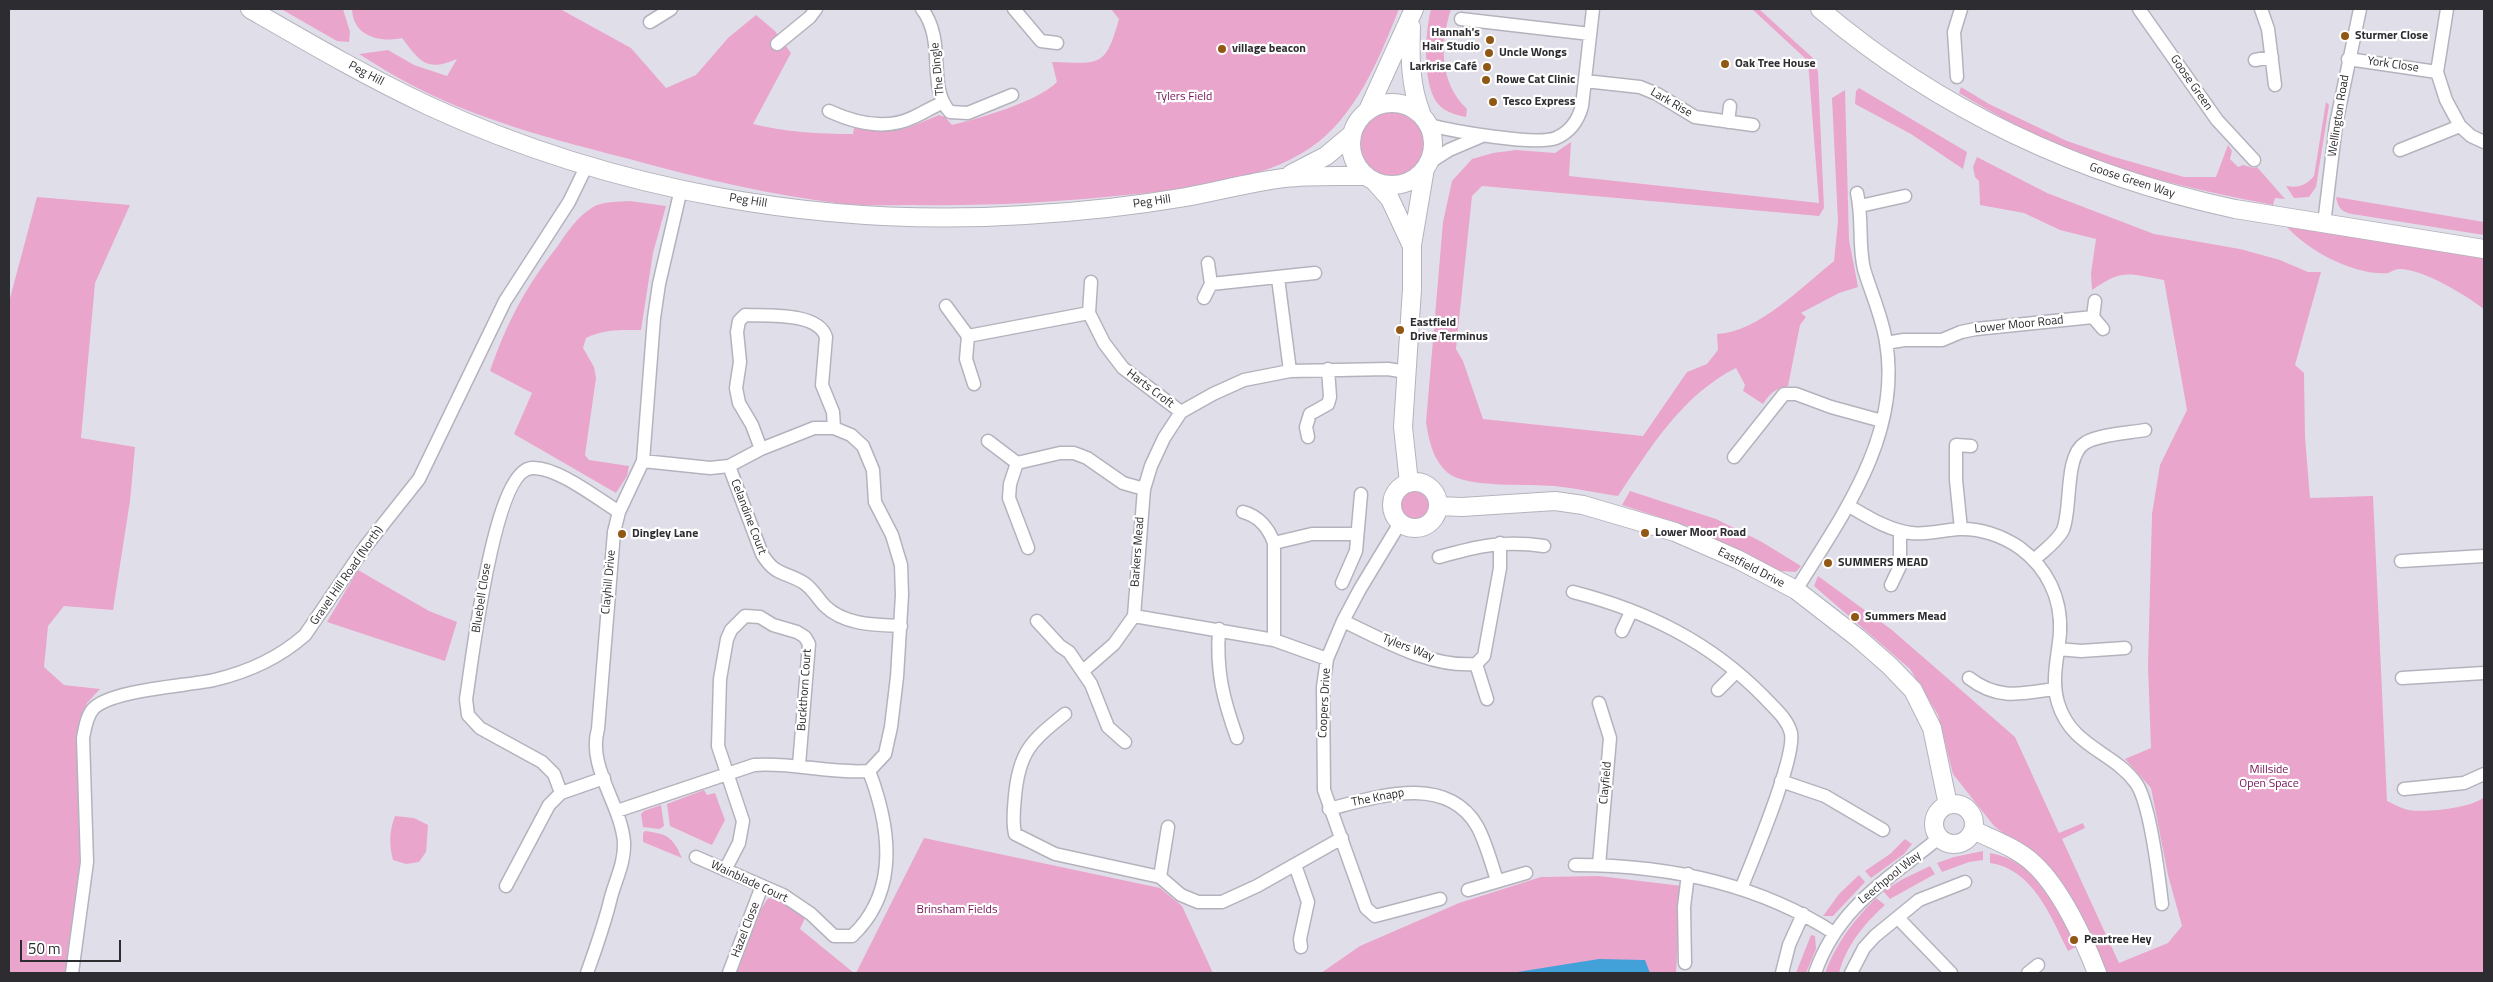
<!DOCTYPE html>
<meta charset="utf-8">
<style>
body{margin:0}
#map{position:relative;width:2493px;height:982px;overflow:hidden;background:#e0dfe9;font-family:"Titillium Web",sans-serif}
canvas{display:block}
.frame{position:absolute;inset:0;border:10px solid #2d2d31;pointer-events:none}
.scale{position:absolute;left:20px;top:940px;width:101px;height:22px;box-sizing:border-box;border:2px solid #2d2d31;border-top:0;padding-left:6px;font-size:15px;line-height:18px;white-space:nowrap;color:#2d2d31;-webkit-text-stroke:4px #fff;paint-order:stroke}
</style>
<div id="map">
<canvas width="2493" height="982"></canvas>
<div class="frame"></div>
<div class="scale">50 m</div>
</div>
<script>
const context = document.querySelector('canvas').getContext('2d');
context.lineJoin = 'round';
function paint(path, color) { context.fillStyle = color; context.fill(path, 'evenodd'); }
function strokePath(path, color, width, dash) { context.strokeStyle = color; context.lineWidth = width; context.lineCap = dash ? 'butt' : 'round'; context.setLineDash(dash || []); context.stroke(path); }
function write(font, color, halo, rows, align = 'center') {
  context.font = font + ' "Titillium Web",sans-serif'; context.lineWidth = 4.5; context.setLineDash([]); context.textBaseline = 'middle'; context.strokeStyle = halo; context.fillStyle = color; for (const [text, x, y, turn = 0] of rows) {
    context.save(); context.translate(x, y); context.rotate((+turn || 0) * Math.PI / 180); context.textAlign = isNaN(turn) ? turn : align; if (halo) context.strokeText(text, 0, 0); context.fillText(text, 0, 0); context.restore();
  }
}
const green = new Path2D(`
 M281,9H343L350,32L349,42L337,41Z
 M352,9H560L631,48L666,88L696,75L728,38L756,15L775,31L791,53L753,124C786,132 818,134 853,134L854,128L887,131L910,127L939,115L945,117L952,125C980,118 1037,102 1057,82L1052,62C1100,63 1105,69 1119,19L1111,9H1399C1379,59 1356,117 1310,148C1262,182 1173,191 1115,196C1047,203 981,206 913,205C890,205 866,206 843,204C772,195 702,179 633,160C556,140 475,120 404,81C389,73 374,63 359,54L388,50L414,65L447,76L457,59C427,72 420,62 402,38C379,43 353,36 352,9Z
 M1431,9H1451C1440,44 1439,82 1467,109L1466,117C1457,115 1448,113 1441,107C1421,90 1425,31 1431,9Z
 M1752,9H1759L1814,59L1818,72L1824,208L1819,216L1482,186L1472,196L1456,349L1463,361L1483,419L1643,436L1687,372L1707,364L1718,350L1717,334C1757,333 1803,286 1834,261L1838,222L1832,98L1845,90L1849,240L1858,287L1839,293L1801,313L1806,317L1800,325L1788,386C1775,389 1770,393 1763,404L1743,391L1745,385L1736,368C1682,395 1651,447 1618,496C1597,493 1575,488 1554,486C1530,484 1465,488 1448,473C1433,460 1429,441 1426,422L1443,222L1452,181L1472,159L1493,153L1516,150L1555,153L1571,142L1569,176L1819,203L1808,61Z
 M1961,87L1989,104L2067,141L2111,156L2184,177H2216L2228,145L2232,151L2230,159L2238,167L2243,165L2254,168L2257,167L2285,199L2275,198L2273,205C2203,191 2130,176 2064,148C2028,133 1993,113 1959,93Z
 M1859,88L1967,152L1963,169L1911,134L1855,104L1856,91Z
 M2326,102L2329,105L2316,187L2309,197L2294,198L2286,186C2299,188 2305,186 2314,176Z
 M1360 144a32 32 0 1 1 64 0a32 32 0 1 1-64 0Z
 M1977,157L2047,193L2154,234L2240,249L2280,260L2308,272H2321L2295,365L2304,373L2305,437L2310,498L2373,496L2387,801C2394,804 2402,809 2409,810C2426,813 2472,808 2484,797V973H2107L2066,891L2038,860L1994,826L1953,774L1938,715L1910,669L1814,586L1818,576L1892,630L2015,737L2059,833L2083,823L2085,828L2062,839L2119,963L2168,943L2182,926L2168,875L2151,788L2125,759L2151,748L2148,666L2152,514L2160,465L2187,410L2164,280C2129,274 2123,268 2092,290L2091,273L2096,239L2060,230L2024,213L1980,205L1979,181L1975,177L1973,167Z
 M37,197L130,205L95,283L81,438L135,447L130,501L113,610L64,606L48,626L44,667L64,685L100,689L87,703L79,728L80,860L65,973H9V302Z
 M2336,197L2484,222V235L2352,214C2342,212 2338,208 2336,197Z
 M630,201L666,206L653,253L641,330C621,330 604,329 586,338L583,348L594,367L596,378L585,455L589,460L629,466L627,476L616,493L514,434L532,393L490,371C507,322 525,288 557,247C567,232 577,217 593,207C603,201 619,202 630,201Z
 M2286,226L2484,258V309C2465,295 2424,269 2399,269C2395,269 2391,272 2388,273C2354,276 2307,250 2286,226Z
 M1400 505a15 15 0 1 1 30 0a15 15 0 1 1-30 0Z
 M1630,491L1716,519L1762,542L1801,566L1796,572L1780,571L1690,527L1622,505Z
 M358,570L429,611L457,622L445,661L327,622Z
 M704,790L707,795L715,793L725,820L712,845L670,826L667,804Z
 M661,805L664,826L659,829L643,827L641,814L644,811Z
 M395,816L414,818L428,825L426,852L419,862L406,864L393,860C389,844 389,832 395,816Z
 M645,831C669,834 673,838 682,858L643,842V833Z
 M924,838L1160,888L1182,906L1213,973H856Z
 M1905,839L1912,844L1904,854L1871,878L1865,871L1890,854Z
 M1983,851V860L1969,862L1942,872L1937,863L1954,857Z
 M1990,853C2038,861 2057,907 2076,947L2068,951C2051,917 2033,869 1990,863Z
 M1930,866L1935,874L1890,899L1883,891L1903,879Z
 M1859,875L1865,882L1833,916H1823L1839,894Z
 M1599,876L1682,886L1676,973H1321L1360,946L1459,903L1541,877Z
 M768,898L780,901L805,918L800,929L854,973H737L758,914Z
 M1876,898L1885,905C1864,924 1846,946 1839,973H1825C1836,943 1854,920 1876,898Z
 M1811,935L1815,936L1816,949L1806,973H1796Z`);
const water = new Path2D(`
 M1599,959L1645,960L1650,973H1511Z`);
const street = new Path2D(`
 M922,9C947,42 926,86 950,112L968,113L1012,95
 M1014,9L1041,41L1057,43
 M2139,9L2217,120L2254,160
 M2261,9L2268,29L2275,85
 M2447,9L2437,72L2446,100L2460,126L2471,136L2484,142
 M1461,19L1590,34
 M650,22L671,9
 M777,44L810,17L816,9
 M2348,59L2437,72
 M2255,60L2272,57
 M1957,77L1954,32L1961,9
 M1585,81L1640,87L1657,94L1695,117L1753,125
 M829,111C855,123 886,131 914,117C923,113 932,107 942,103
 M1728,122L1730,106
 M1429,125C1453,131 1535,146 1556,138C1570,132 1578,121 1582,106L1593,9
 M2400,150L2460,126
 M1429,163L1449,150L1482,136
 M1860,206L1905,196
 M2324,224L2336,124L2360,9
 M1278,278L1290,371
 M1091,282L1089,313L1104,343L1123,368L1181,412
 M1211,284L1315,273
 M1204,298L1211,284L1208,263
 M2095,301L2093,317L2103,329
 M946,306L968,336L966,359L974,384
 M968,336L1089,313
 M1886,343L1904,340H1942L1961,332L1976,329L2093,317
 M1308,437L1306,427L1310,414L1328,404L1330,397L1328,369
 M988,441L1017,463L1010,484L1009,498L1028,548
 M761,449L752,425L739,403L736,388L740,362L737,332L739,321L745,315C767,316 818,312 826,337L822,385L833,412L834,428
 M1734,457L1784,394H1796L1831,407L1882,421
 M1017,463L1060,453H1074L1087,458L1123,483L1144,489
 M729,466L762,554C776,577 785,571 804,583C813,589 818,599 825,606C844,625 876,625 901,626
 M1849,506C1868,517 1888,530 1911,533C1927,535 1943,530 1959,529C1980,528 2003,536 2020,548C2047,568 2062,598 2060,633C2058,657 2051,679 2058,703C2072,748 2113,751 2136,783C2150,803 2159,878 2162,904
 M1243,512C1259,516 1269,529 1274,543V640
 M1400,523L1360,589L1343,621L1327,659L1323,687L1324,790L1366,908L1375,916L1440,899
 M1961,529L1956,480V445L1971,446
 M1274,543L1312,534H1357
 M1439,557C1478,546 1504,540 1544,546
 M2034,560C2043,551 2057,542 2063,530C2072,508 2064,456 2085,443C2099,434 2129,433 2145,430
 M2401,561L2484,556
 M1342,583L1356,551L1361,494
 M1891,585L1900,566V531
 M1796,590C1842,516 1902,435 1886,342C1882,316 1871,293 1864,269C1858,244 1863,218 1857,193
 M1573,592C1647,611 1710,642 1764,697C1774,708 1787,718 1791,733C1796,758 1752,861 1741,889
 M1037,621L1060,646L1069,652L1091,684L1108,727L1125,742
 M1343,621C1384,640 1430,668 1476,664L1484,656L1500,568V543
 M1219,629C1216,671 1223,699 1237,738
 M1622,631L1631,612
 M2058,649L2081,651L2125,648
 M1327,659L1274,640L1134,616L1144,489L1151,466L1164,438L1181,412L1213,394L1244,380L1290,371L1388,369L1406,372
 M1476,664L1487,699
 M1083,671L1114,644L1134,616
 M1969,678C1997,700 2021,694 2054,689
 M2402,678L2484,673
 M1718,690L1736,672
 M1599,703L1610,738L1599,865
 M1065,714C1031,741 1019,752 1015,796C1014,809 1012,821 1015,834L1055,854L1160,877L1181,895L1198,902H1222L1257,886L1342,838
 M1781,781L1825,796L1883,830
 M2404,789L2464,783L2484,774
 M561,793L554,774L542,762L480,728L468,715L466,699C472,663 493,470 532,468C556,466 598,499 619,512
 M1329,809C1376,797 1446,773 1477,826C1486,842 1491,863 1497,880
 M617,811L754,765C793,762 831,774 869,771L885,754L891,727L897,677L902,595L901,565L892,535L875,502L873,470L863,446L851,435L834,428H814L761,449L729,466L710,468L643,461
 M696,857L783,895L811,914L834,936H852C900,891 890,826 869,771
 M1295,865L1308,902L1300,939L1301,947
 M1575,865C1666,865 1757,883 1834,933
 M725,870L739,843L743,821L718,746L720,679L727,639L731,630L745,616L760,617L773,625L797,632L805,637L809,644L799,765
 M1160,877L1168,827
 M506,886L549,805L561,793L604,778
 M1468,890L1526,873
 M1898,918L1951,973
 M1685,963L1684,907L1688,874
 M72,973L87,862L83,738C85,729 86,717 93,709C110,690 186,686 214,680C248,672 279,658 305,635L365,547L419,479L505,301L569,202L587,165
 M587,973C596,948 605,923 611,897C616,879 625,862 624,842C621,804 587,767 598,729L614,532L619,512L643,461L654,318L659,284L681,189
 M729,973L762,886
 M1782,973L1789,945L1803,914
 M1815,973C1839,905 1888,880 1940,837
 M1851,973L1864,948L1875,936L1919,900L1965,882
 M2028,973L2038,965`);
const secondary = new Path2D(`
 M250,9C309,43 367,77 429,106C613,191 822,228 1025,215C1079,212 1133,206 1186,197C1219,191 1251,182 1284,178C1311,175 1338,176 1365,176
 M1820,9C1939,110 2081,176 2235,209L2484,249
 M1411,27C1410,58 1410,85 1421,113
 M1351 144a41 41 0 1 1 82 0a41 41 0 1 1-82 0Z
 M1369,108L1414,9
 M1291,174L1326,156L1351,135
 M1375,182L1390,199L1411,244
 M1392 505a23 23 0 1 1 46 0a23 23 0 1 1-46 0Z
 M1409,483L1403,427L1412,289V245L1425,168
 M1438,506L1462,507L1555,501L1583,505L1675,532L1737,559L1796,590L1858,638L1890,666L1913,690L1932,728L1948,805
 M1934 824a20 20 0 1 1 40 0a20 20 0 1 1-40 0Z
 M1973,830C1994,840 2017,848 2034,864C2061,889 2084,939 2097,973`);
const markers = [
 [2345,36,5,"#915714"],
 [1490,40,5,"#915714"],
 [1222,49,5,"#915714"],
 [1489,53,5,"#915714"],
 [1725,64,5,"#915714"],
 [1487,67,5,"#915714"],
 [1486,80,5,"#915714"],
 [1493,102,5,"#915714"],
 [1400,330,5,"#915714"],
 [1645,533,5,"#915714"],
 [622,534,5,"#915714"],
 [1828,563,5,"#915714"],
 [1855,617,5,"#915714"],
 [2074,940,5,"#915714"]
];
const poiNames = [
 ["Hannah's",1480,33,"right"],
 ["Hair Studio",1480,47,"right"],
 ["Sturmer Close",2355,36],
 ["village beacon",1232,49],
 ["Uncle Wongs",1499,53],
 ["Oak Tree House",1735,64],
 ["Larkrise Café",1477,67,"right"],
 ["Rowe Cat Clinic",1496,80],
 ["Tesco Express",1503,102],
 ["Eastfield",1410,323],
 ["Drive Terminus",1410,337],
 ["Lower Moor Road",1655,533],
 ["Dingley Lane",632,534],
 ["SUMMERS MEAD",1838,563],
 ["Summers Mead",1865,617],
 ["Peartree Hey",2084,940]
];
const streetNames = [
 ["York Close",2393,65,8],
 ["The Dingle",938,69,-96],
 ["Peg Hill",366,74,28],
 ["Goose Green",2191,83,55],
 ["Lark Rise",1671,103,30],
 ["Wellington Road",2339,116,-81],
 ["Goose Green Way",2132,181,18],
 ["Peg Hill",748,201,9],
 ["Peg Hill",1152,202,-8],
 ["Lower Moor Road",2019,325,-6],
 ["Harts Croft",1150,389,37],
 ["Celandine Court",748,517,69],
 ["Barkers Mead",1138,552,-86],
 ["Eastfield Drive",1751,568,27],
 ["Gravel Hill Road (North)",347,576,-55],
 ["Clayhill Drive",609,582,-85],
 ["Bluebell Close",482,598,-81],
 ["Tylers Way",1408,648,21],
 ["Buckthorn Court",805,690,-86],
 ["Coopers Drive",1325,703,-87],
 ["Clayfield",1606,783,-85],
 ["The Knapp",1378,798,-11],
 ["Leechpool Way",1890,878,-39],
 ["Wainblade Court",749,882,25],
 ["Hazel Close",746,930,-69]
];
const parkNames = [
 ["Tylers Field",1184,97],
 ["Millside",2269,770],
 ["Open Space",2269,784],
 ["Brinsham Fields",957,910]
];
paint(green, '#eaa5cd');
paint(water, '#42a1d9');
strokePath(street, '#b4b3bd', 15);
strokePath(secondary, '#b4b3bd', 20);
strokePath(street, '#fff', 12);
strokePath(secondary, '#fff', 18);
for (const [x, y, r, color] of markers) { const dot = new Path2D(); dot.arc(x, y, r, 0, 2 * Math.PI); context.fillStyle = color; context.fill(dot); strokePath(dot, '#fff', 2); }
write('bold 12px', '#2d2d31', '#fff', poiNames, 'left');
write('12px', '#2d2d31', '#fff', streetNames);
write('12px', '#771258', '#fff', parkNames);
</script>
